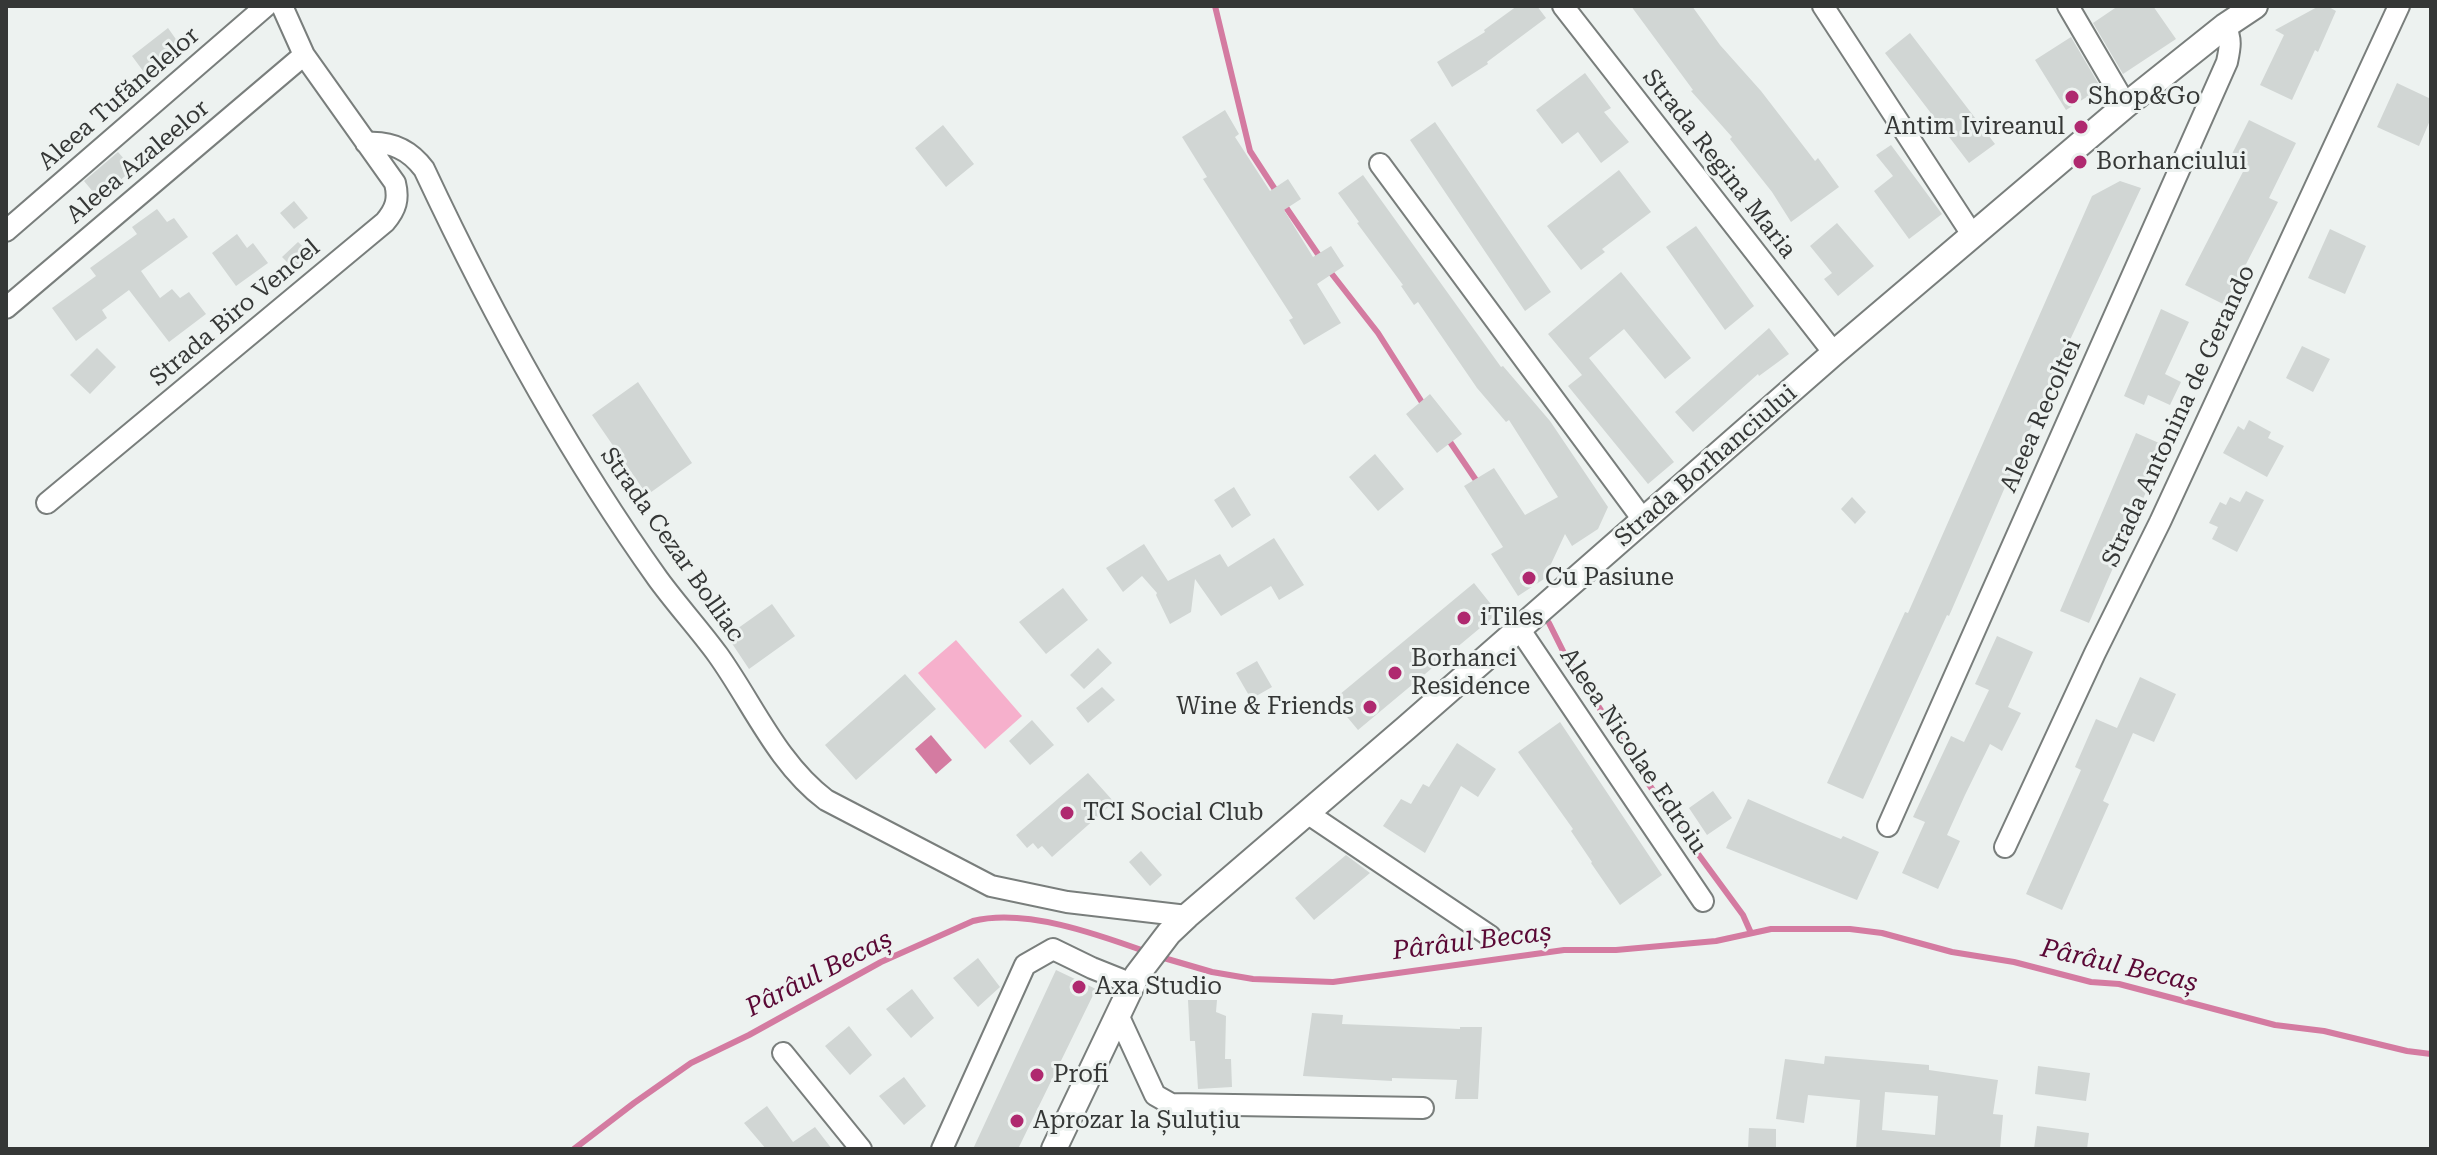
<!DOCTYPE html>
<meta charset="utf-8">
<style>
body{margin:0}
#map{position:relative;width:2437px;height:1155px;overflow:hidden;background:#edf2f0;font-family:"Roboto Serif",serif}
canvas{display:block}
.frame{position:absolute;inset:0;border:8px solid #353736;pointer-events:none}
</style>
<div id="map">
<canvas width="2437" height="1155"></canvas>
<div class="frame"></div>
</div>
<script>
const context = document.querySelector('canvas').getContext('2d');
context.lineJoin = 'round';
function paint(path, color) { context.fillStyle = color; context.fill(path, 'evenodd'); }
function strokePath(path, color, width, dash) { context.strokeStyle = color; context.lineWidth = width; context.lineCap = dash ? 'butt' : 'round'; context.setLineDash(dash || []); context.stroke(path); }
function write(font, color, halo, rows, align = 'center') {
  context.font = font + ' "Roboto Serif",serif'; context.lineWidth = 6; context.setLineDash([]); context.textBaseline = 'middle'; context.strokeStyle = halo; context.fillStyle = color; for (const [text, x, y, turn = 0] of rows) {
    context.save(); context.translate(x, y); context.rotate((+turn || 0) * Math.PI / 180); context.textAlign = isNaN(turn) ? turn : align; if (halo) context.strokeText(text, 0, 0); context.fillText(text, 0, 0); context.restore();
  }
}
const green = new Path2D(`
 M956,640L1022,716L985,749L918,673Z`);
const water = new Path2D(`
 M931,735L952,760L936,774L915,749Z`);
const stream = new Path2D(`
 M1215,6L1250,151L1278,194
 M1283,203L1322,260
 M1328,269L1378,333L1425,407
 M1448,439L1480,486
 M1549,623L1565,655L1665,809L1743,915L1751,933
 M1157,956L1212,972L1253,979L1333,982L1564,950H1616L1716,941L1771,929H1850L1882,933L1952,952L2014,962L2091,982L2119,984L2275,1025L2324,1031L2407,1051L2431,1054
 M574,1149L634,1103L691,1063L749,1035L881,962L973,921C1025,908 1097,934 1147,952`);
const building = new Path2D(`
 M1517,6H1537L1546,18L1487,62L1488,64L1452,87L1437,62L1485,32L1484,30Z
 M1631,6H1692L1720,45L1761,91L1815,161L1818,158L1839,187L1791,222L1772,192L1730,139L1732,137L1691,91L1693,90Z
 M2118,6H2153L2176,39L2123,74L2093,23Z
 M2319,6H2327L2336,11L2318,52L2315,50L2292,100L2260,85L2284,35L2275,30Z
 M168,28L185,52L149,79L132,56Z
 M1910,33L1995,144L1969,163L1885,53Z
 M2071,37L2101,88L2066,110L2035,60Z
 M1585,73L1611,108L1604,112L1629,142L1601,163L1578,132L1562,144L1536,110Z
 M2397,83L2431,99V118L2419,146L2377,127Z
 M1225,110L1239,134L1235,137L1270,191L1288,179L1301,199L1284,210L1313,257L1331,246L1344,266L1317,284L1341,323L1304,345L1289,320L1293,318L1203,179L1207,177L1182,137Z
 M2249,120L2296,143L2269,198L2278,202L2225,305L2185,285L2248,162L2232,154Z
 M1435,122L1551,292L1525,311L1410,140Z
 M943,125L974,164L946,187L915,148Z
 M1891,145L1942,214L1909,239L1874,191L1893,176L1876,155Z
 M118,152L133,169L99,199L84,181Z
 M1619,170L1651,212L1602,249L1605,252L1581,270L1547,226Z
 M1363,175L1501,367L1503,366L1550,421L1608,507L1598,529L1572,546L1565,534L1544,579L1518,596L1491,554L1503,547L1464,486L1494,468L1525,515L1558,497L1509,420L1506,422L1477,388L1418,302L1414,305L1401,286L1403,285L1357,223L1359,222L1338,193Z
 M2120,181L2141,188L2055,372L1949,616L1947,615L1863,799L1827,783L1905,612L1908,613L2092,196Z
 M294,201L308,218L294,229L280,213Z
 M157,209L167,222L174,218L188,237L141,271L160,298L172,289L180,298L189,292L206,314L169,342L129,290L102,310L107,318L76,341L52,308L96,276L90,268L137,234L132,227Z
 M1837,223L1874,266L1838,296L1824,279L1832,273L1810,246Z
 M1696,226L1754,306L1725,330L1666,247Z
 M2330,229L2366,246L2345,294L2308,278Z
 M237,234L247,248L253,243L268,263L236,286L212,253Z
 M298,242L312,255L296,271L282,257Z
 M1621,272L1691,358L1665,379L1624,329L1589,358L1674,462L1648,484L1568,386L1582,375L1548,334Z
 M2161,309L2189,322L2165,374L2181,382L2170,405L2148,395L2144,405L2124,396Z
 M1769,328L1789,354L1759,376L1758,374L1693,432L1675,412Z
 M2302,346L2330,359L2313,392L2286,378Z
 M97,348L116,367L90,394L70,375Z
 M638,382L692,463L647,495L592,415Z
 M1430,394L1462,434L1437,453L1406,414Z
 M2249,420L2271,432L2268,438L2284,446L2267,477L2223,453L2238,426L2244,430Z
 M2136,433L2166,446L2089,623L2060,611Z
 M1375,454L1404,489L1378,511L1349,477Z
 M1234,487L1251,515L1232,528L1214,500Z
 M2246,491L2264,500L2237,552L2212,539L2218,527L2209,523L2220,502L2226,505L2230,497L2240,502Z
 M1852,497L1866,512L1855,524L1841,509Z
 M1274,538L1304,585L1279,600L1271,586L1221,616L1195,579L1191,612L1170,624L1156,595L1157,593L1142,576L1123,592L1106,568L1144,544L1168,581L1220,554L1228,567Z
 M1474,583L1498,613L1358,730L1333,700Z
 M1063,588L1088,620L1046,654L1019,622Z
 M772,604L795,636L749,669L727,636Z
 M1997,636L2033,652L2008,707L2021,713L2002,751L1990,744L1965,795L1947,835L1960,841L1938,889L1902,873L1925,822L1913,817L1951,736L1964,742L1989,690L1975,684Z
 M1098,648L1112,663L1084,689L1070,675Z
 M1257,661L1272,687L1251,699L1236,673Z
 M905,674L936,709L856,780L825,745Z
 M2140,677L2176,694L2154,742L2133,733L2103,801L2109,804L2062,910L2026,894L2081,770L2075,767L2096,719L2117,728Z
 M1102,687L1115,700L1088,723L1076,708Z
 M1032,720L1054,745L1030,765L1009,741Z
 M1560,722L1662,875L1620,905L1591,863L1592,862L1571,831L1573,829L1518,752Z
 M1457,743L1496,769L1478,797L1461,786L1425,853L1383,826L1401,799L1411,804L1423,784L1429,787Z
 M1088,773L1114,802L1052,857L1042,846L1038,849L1033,843L1027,848L1016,835Z
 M1713,791L1732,818L1707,835L1689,808Z
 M1748,799L1798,821L1841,839L1843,836L1879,852L1857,900L1726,848Z
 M1141,851L1162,875L1150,886L1129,862Z
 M1346,855L1370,873L1314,920L1295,898Z
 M978,958L1000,987L978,1007L953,978Z
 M1056,970L1096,989L1018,1149H973Z
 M912,989L934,1018L911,1038L886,1009Z
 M1188,1000H1217L1216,1012L1226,1016L1225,1059H1231L1232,1087L1198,1089L1195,1041H1190Z
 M1312,1013L1343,1015L1342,1024L1460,1029V1027H1482L1478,1099H1455L1457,1080L1392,1078V1081L1303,1076Z
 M849,1026L872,1055L850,1075L825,1046Z
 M1825,1056L1929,1065V1070L1998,1080L1993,1114L2003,1115L2000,1149H1856L1860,1100L1808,1095L1804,1123L1776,1119L1785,1059L1824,1064ZM1885,1092L1938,1096L1935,1135L1882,1130Z
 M2038,1066L2090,1073L2086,1101L2035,1094Z
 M904,1077L926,1106L904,1125L879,1096Z
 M767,1106L793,1142L815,1127L832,1149H766L744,1123Z
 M2037,1126L2089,1133L2087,1149H2034Z
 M1749,1128L1776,1129V1149H1748Z`);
const minor = new Path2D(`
 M1563,6L1834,353
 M1823,6L1973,236
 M2068,6L2126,105
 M366,143C391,141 409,149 424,169C491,312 566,450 658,579C677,605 699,629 718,655C753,704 777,763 826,800L991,886L1067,902L1187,916
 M1380,164L1644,521
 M6,231L266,6
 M6,308L304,55
 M47,503L385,222C396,209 399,199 395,183L304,55L282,6
 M1520,630L1703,901
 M1307,813L1490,936
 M1888,826L2227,62C2230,48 2232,39 2225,26
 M2005,847L2095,653L2160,522L2399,6
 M1119,1017L1155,1095L1171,1104L1423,1108
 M783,1053L861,1149
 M942,1149L1025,965L1053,949L1092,968L1132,984`);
const major = new Path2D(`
 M1054,1149L1137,975L1169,933L1187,916L1406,728L1834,353L2126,105L2225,26L2255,6`);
const markers = [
 [2072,97,8,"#af296f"],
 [2081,127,8,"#af296f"],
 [2080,162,8,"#af296f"],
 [1529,578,8,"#af296f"],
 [1464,618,8,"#af296f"],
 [1395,673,8,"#af296f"],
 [1370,707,8,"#af296f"],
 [1067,813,8,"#af296f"],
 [1079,987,8,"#af296f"],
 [1037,1075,8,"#af296f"],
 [1017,1121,8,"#af296f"]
];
const poiNames = [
 ["Shop&Go",2088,97],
 ["Antim Ivireanul",2065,127,"right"],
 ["Borhanciului",2096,162],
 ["Cu Pasiune",1545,578],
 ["iTiles",1480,618],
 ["Borhanci",1411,659],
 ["Residence",1411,687],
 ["Wine & Friends",1354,707,"right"],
 ["TCI Social Club",1083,813],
 ["Axa Studio",1095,987],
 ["Profi",1053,1075],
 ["Aprozar la Șuluțiu",1033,1121]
];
const streetNames = [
 ["Aleea Tufănelelor",119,99,-41],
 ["Aleea Azaleelor",138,162,-40],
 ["Strada Regina Maria",1719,164,52],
 ["Strada Biro Vencel",235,313,-40],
 ["Aleea Recoltei",2041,416,-66],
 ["Strada Antonina de Gerando",2179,416,-65],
 ["Strada Borhanciului",1706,466,-41],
 ["Strada Cezar Bolliac",672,545,55],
 ["Aleea Nicolae Edroiu",1633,751,56]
];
const waterNames = [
 ["Pârâul Becaș",1472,942,-7],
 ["Pârâul Becaș",2119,966,13],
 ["Pârâul Becaș",819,974,-27]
];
paint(green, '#f6b0cc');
paint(water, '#d47ba1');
strokePath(stream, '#d47ba1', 6);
paint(building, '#d1d6d4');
strokePath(minor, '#797e7c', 24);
strokePath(major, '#797e7c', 28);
strokePath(minor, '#fff', 20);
strokePath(major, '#fff', 24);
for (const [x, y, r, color] of markers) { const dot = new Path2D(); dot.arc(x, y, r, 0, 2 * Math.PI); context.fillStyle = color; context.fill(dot); strokePath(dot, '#edf2f0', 3); }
write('24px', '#353736', '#edf2f0', poiNames, 'left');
write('24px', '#353736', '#edf2f0', streetNames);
write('italic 26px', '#5a0835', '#edf2f0', waterNames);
</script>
